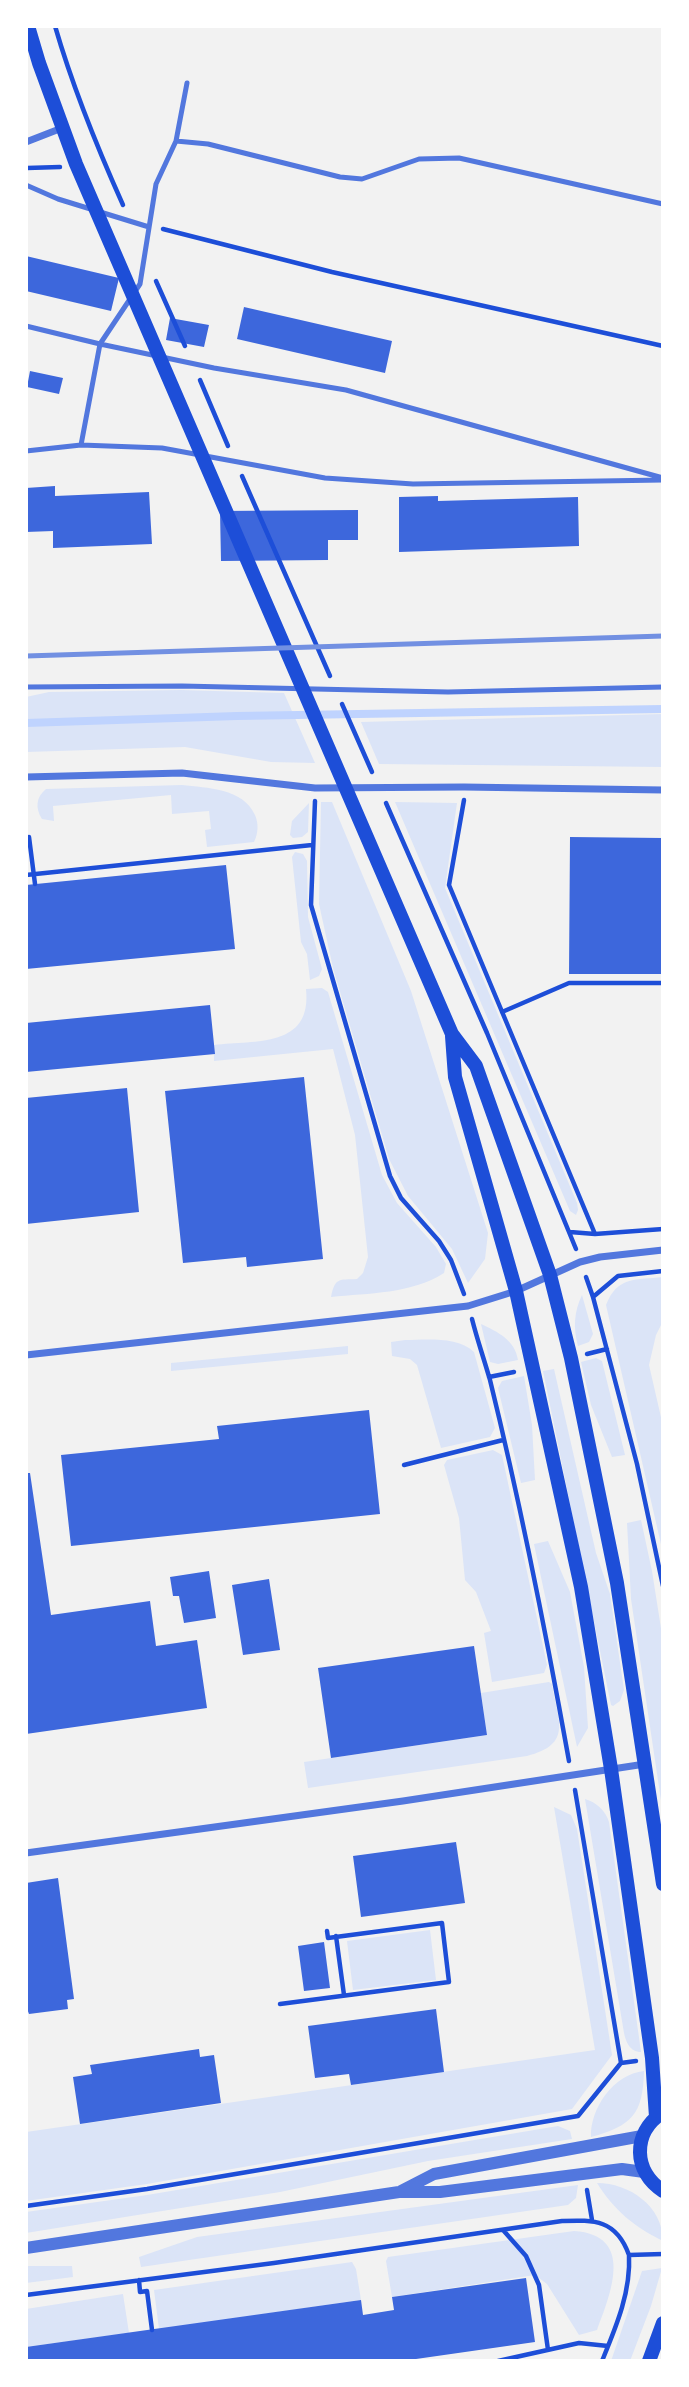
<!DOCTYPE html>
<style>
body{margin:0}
#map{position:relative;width:689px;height:2387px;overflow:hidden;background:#f2f2f2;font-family:Inter,sans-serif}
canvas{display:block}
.frame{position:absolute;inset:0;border:28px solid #fff;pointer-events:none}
</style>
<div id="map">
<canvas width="689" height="2387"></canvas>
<div class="frame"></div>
</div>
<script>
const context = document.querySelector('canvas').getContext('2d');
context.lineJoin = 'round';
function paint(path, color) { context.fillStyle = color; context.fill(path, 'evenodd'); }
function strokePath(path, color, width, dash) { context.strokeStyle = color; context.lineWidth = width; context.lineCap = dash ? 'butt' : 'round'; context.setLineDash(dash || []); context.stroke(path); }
const green = new Path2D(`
 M181,690L284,693L315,763L271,762L185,747L26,752V697L49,692Z
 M663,714V767L379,764L361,722Z
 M182,785C207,788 243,788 255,815C259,824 258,834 254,842L207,847L205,830L211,829L209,811L172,814L171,795L53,806L54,821L42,819C35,808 36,797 46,789Z
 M321,802H332L411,991L488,1233L485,1259L468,1283L452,1249L408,1196L389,1159L333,968L319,904Z
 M395,802L457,803L445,888L577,1203L578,1210L576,1215L570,1211Z
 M309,803L308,832L302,837L293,838L290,835L292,821Z
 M295,852L303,854L307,861L308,917L322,969L319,976L310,980L307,954L301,942L292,857Z
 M322,988L328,992L382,1175L397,1203L436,1247L446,1264L444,1273C411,1294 369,1293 331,1297C335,1277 339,1280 357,1279L363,1273L368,1257L355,1135L333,1049L214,1061V1045C256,1040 312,1048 306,989Z
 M663,1277V1321L656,1335L649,1365L663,1426V1553L606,1305C617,1276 636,1280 663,1277Z
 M582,1295L593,1334L589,1342L578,1346C573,1328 574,1312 582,1295Z
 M481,1324C498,1332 515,1340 518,1360L498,1364L490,1362Z
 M405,1340C426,1340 457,1336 474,1352L495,1428L490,1437L441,1448L417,1365L410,1359L392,1356L391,1342Z
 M348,1346V1354L171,1371V1363Z
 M596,1358L602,1361L625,1455L612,1457L591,1405L581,1362Z
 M554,1369L596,1553L610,1594L624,1690L620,1701L613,1706L611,1705L543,1371Z
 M524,1376L532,1425L535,1480L521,1483L498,1388L502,1381Z
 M493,1450L502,1455L547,1665L544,1673L492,1682L484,1633L491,1631L476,1592L465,1580L459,1518L444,1465L447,1460Z
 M641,1520L652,1571L663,1641V1814L631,1599L627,1523Z
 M548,1541L570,1592L584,1667L588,1728L577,1747L534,1544Z
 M549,1682L552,1684C558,1722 573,1744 527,1756L308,1788L304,1762L487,1735L481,1693Z
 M585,1799C596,1802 606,1811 609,1822L641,2052C630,2052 626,2042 624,2033Z
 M554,1807L571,1815L577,1829L612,2055L572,2109L147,2184L26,2201V2132L595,2050Z
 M430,1930L436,1980L353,1990L347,1941Z
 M644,2071C643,2114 632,2126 591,2137C590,2108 614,2074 644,2071Z
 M558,2126L570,2131L572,2139L428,2161L280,2192L26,2233V2212L147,2195Z
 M597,2183C629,2183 663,2206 663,2241C634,2227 614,2210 597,2183Z
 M578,2185L576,2198L568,2205L141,2267L139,2257L197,2237Z
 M574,2231C635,2235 611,2293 597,2330L579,2335L547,2284L535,2275L392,2297L386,2261L388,2257Z
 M352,2262L356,2269L361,2300L159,2329L154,2290Z
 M26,2266H72L73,2277L26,2283Z
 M662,2268L651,2306L630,2361H611L642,2271Z
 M123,2294L129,2333L26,2347V2309Z`);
const stream = new Path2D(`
 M26,723L237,716L663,709`);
const building = new Path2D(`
 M26,256L119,278L111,311L26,291Z
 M244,307L392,341L385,373L237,339Z
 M170,318L209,325L204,347L166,340Z
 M30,371L63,378L59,394L27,387Z
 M55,486V496L149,492L152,544L53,548V531L26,532V488Z
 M438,496V501L578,497L579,546L399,552V497Z
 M358,510V540H328V560L221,561L220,511Z
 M570,837L663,838V974H569Z
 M226,865L235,949L26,969V885Z
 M210,1005L215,1054L26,1072V1023Z
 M304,1077L323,1259L247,1267L246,1257L183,1263L165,1091Z
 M127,1088L139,1212L26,1224V1098Z
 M369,1410L380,1514L71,1546L61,1455L219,1439L217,1426Z
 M26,1473H30L51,1615L150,1601L156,1646L197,1640L207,1708L26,1734Z
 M209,1571L216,1618L184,1623L179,1596H173L170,1577Z
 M269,1579L280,1650L243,1655L232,1585Z
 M474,1646L487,1735L331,1758L318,1668Z
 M456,1842L465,1903L361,1917L353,1856Z
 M58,1878L74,1999L67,2000L68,2009L29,2014L26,2006V1883Z
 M324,1942L330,1988L304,1991L298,1946Z
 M436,2009L444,2072L351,2085L349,2074L315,2078L308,2026Z
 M199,2049L200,2057L214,2055L221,2103L80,2124L73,2077L92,2074L90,2065Z
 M526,2278L535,2342L402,2361H26V2347L361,2300L363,2315L394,2310L392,2297Z`);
const path = new Path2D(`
 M55,26C73,88 97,147 123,205
 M27,168L60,167
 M163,229L332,272L663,346
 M156,281L185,346
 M200,380L228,446
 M242,476L330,676
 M342,704L372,772
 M464,800L449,885L595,1234
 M315,801L311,905L390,1176L401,1198L439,1241L451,1260L464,1294
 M386,803L487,1033L576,1249
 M29,837L35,884
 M26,875L312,845
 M502,1012L569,983H663
 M570,1232L595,1234L663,1229
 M586,1277L593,1297L637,1464L663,1586
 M593,1297L618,1276L663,1271
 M472,1319C477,1339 484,1359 490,1380C521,1506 546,1633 569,1761
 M587,1354L607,1349
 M489,1377L514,1372
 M404,1465L503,1440
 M575,1790L621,2063
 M336,1936L344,1995
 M280,2004L449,1982L442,1923L328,1938L327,1931
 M587,2190L592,2220
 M26,2206L147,2189L578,2116L621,2063L636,2061
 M503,2230L526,2256L539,2285L548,2350
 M139,2280L140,2292L147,2291L152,2330
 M26,2295L274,2263L562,2221C594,2220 616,2219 629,2255L663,2254
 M498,2361L579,2343L608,2346
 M602,2361C616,2327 631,2292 629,2255`);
const service = new Path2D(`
 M187,83L176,141L156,184L140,284L100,344L214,368L346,390L663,478
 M176,141L208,144L340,177L362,179L419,159L459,158L663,204
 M26,185L58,199L149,227
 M26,326L100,344L81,445
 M26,451L81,445L162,448L325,478L413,484L663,480
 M26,687L182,686L448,692L663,687`);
const minor = new Path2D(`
 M26,142L62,128
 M26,777L182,773L315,788L464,787L663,790
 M26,1355L468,1306L516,1291L580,1262L600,1257L663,1250
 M26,1853L403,1801L645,1764`);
const tertiary = new Path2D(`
 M401,2191L434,2174L642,2136
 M26,2248L399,2192H440L622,2169L644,2172`);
const secondary = new Path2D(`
 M28,26L39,63L76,164L452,1034L476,1066L550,1275L571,1358L617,1583L663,1884
 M452,1036L455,1077L516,1291L581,1587L611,1769L652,2058L656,2117
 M662,2113C632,2133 633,2172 663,2191
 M649,2361L663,2323`);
const rail = new Path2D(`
 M26,656L663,636`);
paint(green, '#dbe4f7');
strokePath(stream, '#bfd3fe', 8);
paint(building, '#3d67dc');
strokePath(path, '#1d4ed8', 4.5);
strokePath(service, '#5277de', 5);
strokePath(minor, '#5277de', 7);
strokePath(tertiary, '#5277de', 12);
strokePath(secondary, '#1d4ed8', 14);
strokePath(rail, '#7290e2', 5);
</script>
